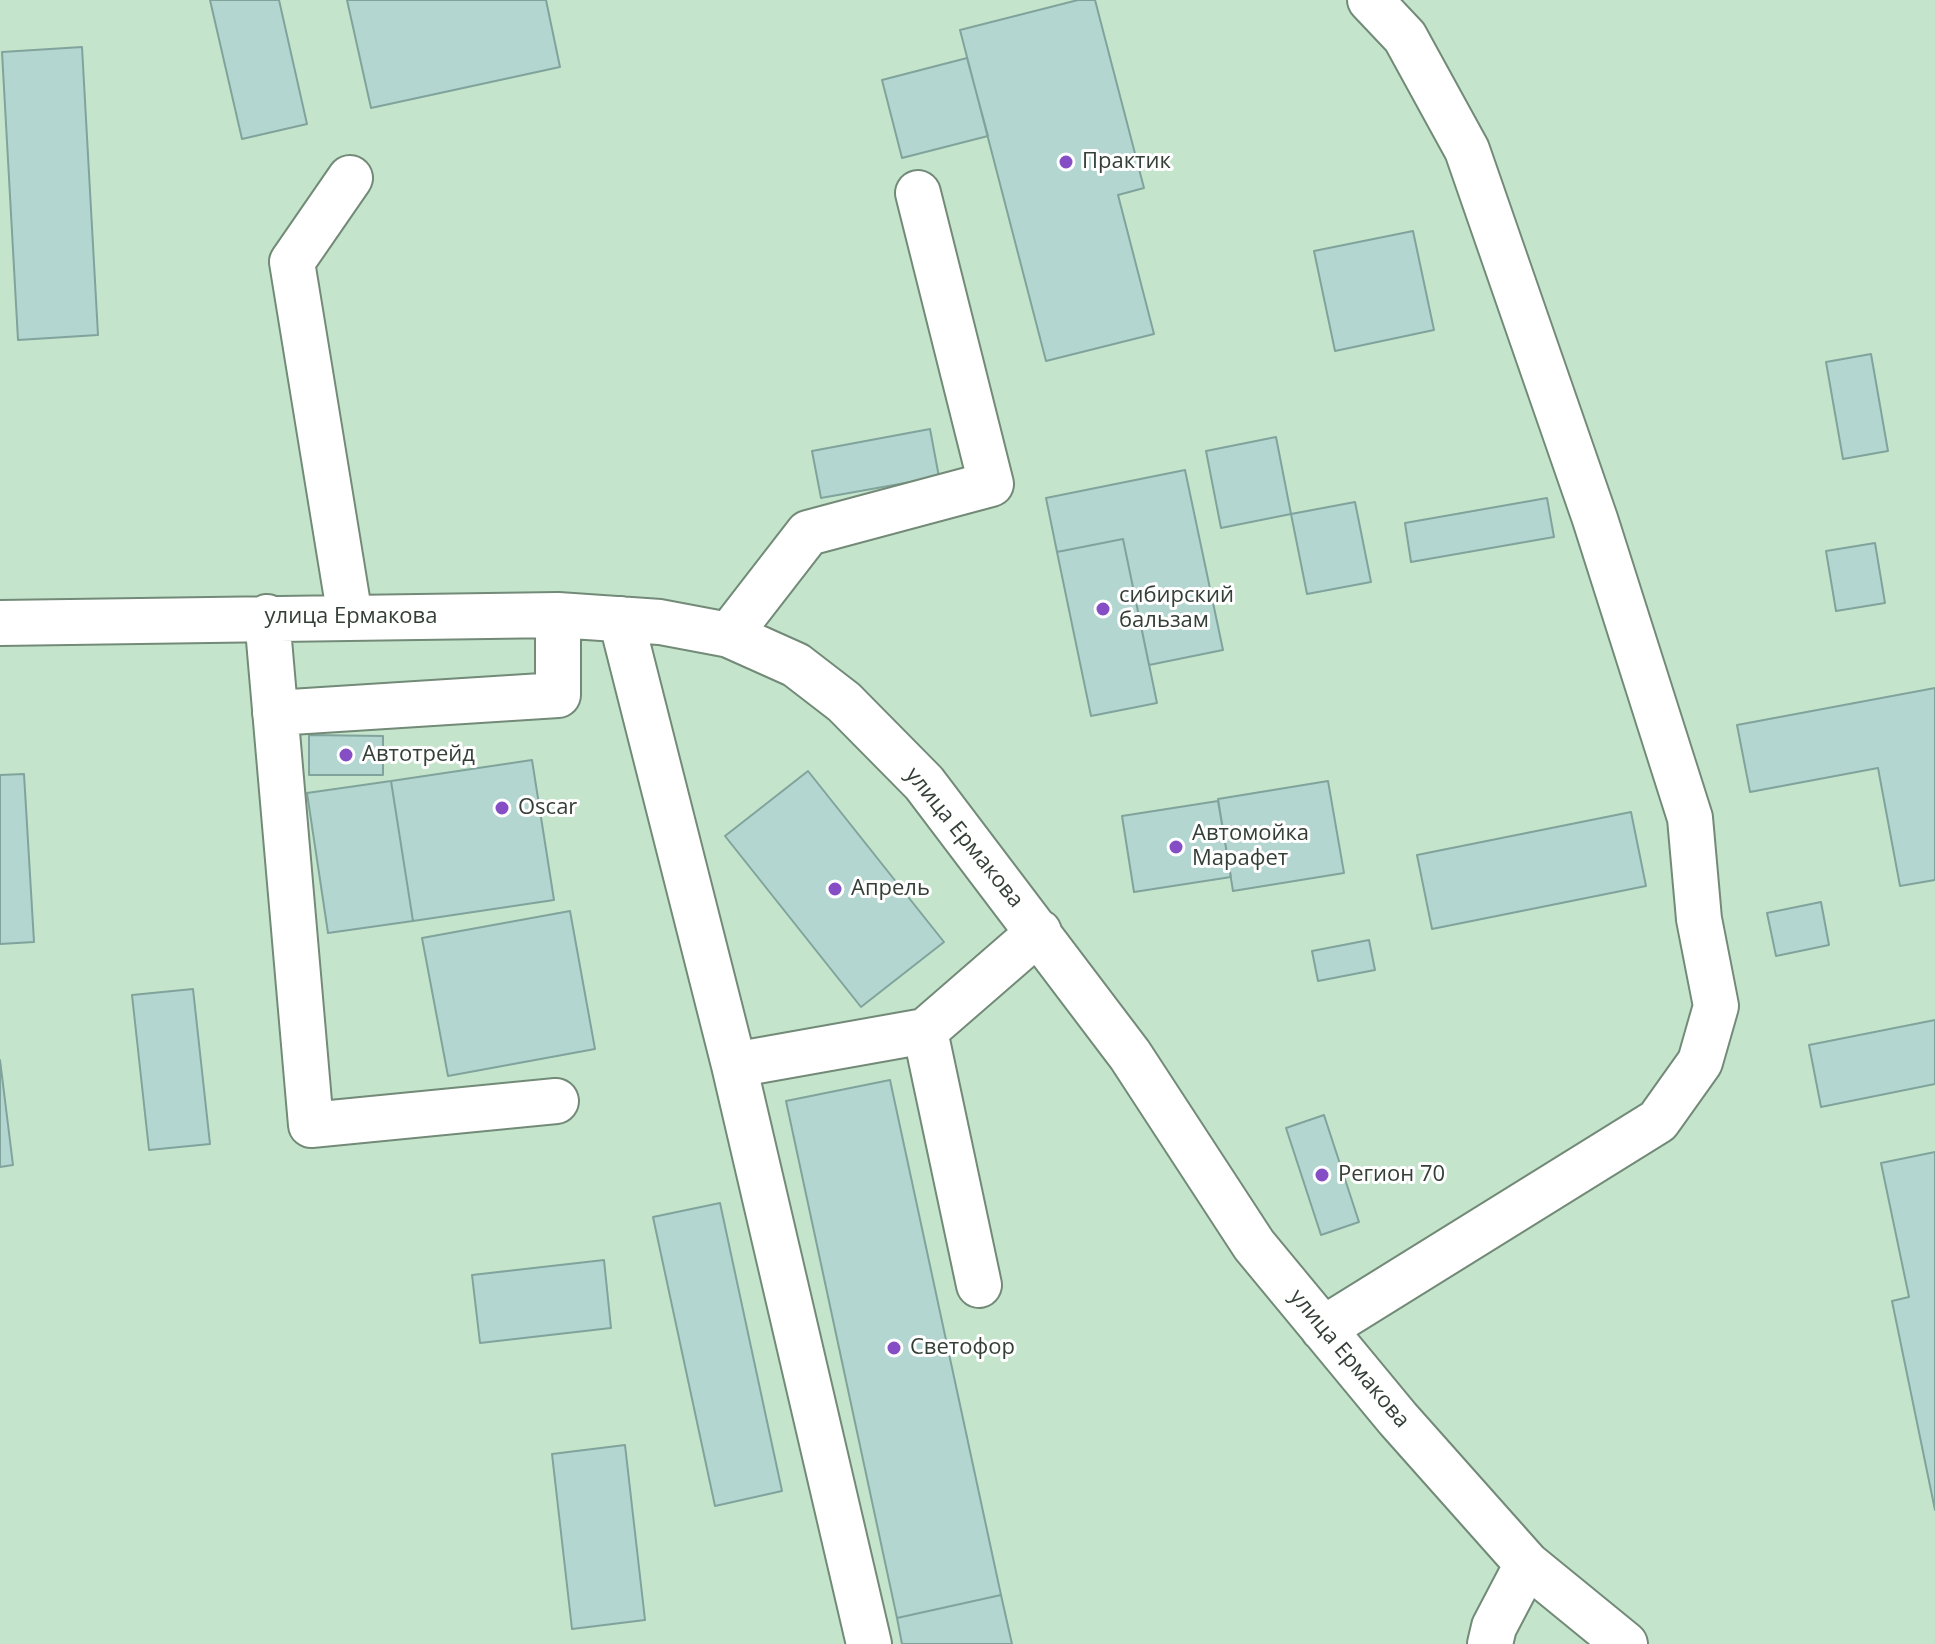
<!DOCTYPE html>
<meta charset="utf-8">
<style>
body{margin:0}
canvas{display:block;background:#d4efda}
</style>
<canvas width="1935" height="1644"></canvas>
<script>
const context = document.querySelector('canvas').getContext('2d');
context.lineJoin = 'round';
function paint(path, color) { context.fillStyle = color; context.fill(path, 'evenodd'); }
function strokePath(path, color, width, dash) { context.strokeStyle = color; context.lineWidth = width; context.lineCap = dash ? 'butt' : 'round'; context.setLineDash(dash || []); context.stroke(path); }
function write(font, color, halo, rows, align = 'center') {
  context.font = font + ' "Open Sans",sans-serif'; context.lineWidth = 6; context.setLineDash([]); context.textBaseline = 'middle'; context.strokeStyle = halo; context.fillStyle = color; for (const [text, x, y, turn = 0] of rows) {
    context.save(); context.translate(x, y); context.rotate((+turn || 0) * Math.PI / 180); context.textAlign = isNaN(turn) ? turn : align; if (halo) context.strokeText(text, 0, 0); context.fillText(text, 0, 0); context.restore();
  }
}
const built = new Path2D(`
 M0,0H1935V1644H0Z`);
const building = new Path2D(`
 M210,0H279L307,124L242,139Z
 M347,0H546L560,67L371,108Z
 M1078,0H1095L1144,188L1118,195L1154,334L1046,361L960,30Z
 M82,47L98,335L18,340L2,52Z
 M967,58L988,136L902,158L882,80Z
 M1413,231L1434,330L1335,351L1314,251Z
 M1871,354L1888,451L1843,459L1826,362Z
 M930,429L939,477L821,498L812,451Z
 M1276,437L1291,514L1221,528L1206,451Z
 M1185,470L1223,650L1149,665L1123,539L1057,552L1046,498Z
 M1547,498L1554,537L1411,562L1405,523Z
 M1355,502L1371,582L1307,594L1291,514Z
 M1123,539L1157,703L1091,716L1057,552Z
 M1875,543L1885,603L1836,611L1826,551Z
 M1935,688V880L1900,886L1878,768L1750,792L1737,725Z
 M309,735L383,736V775H309Z
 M532,760L554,900L413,921L391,781Z
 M808,771L944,942L861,1007L725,836Z
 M24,774L34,942L0,944V775Z
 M391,781L413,921L328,933L307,793Z
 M1328,781L1344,873L1233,891L1218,799Z
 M1218,801L1231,877L1134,892L1122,816Z
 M1631,812L1646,886L1432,929L1417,855Z
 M1821,902L1829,945L1776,956L1767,913Z
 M570,911L595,1049L448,1076L422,938Z
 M1369,940L1375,970L1318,981L1312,951Z
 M193,989L210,1144L149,1150L132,995Z
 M1935,1020V1084L1821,1107L1809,1045Z
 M0,1060L13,1165L0,1167Z
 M890,1080L1001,1595L897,1618L786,1101Z
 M1324,1115L1359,1222L1321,1235L1286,1128Z
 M1935,1152V1510L1892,1301L1909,1297L1881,1163Z
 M720,1203L782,1491L715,1506L653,1217Z
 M604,1260L611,1328L480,1343L472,1275Z
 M625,1445L645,1620L572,1629L552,1454Z
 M1001,1595L1012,1644H902L897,1618Z`);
const minor = new Path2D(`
 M350,178L292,262L350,617
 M267,617L311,1125L556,1101
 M621,619L734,1065L869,1644
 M0,623L558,615L660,622L729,635L796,665L844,702L924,783L1130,1055L1254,1245L1398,1419L1527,1564L1625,1644
 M729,635L808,533L991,484L918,193
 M275,713L558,695V615
 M925,1031L979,1285
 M734,1065L925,1031L1039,932
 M1323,1329L1658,1121L1700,1062L1716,1006L1699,919L1690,818L1595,519L1467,150L1405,37L1370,0
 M1490,1644L1494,1627L1527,1564`);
const markers = [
 [1066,162,8,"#864ec5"],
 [1103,609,8,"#864ec5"],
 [346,755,8,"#864ec5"],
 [502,808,8,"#864ec5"],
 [1176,847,8,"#864ec5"],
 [835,889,8,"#864ec5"],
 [1322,1175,8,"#864ec5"],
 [894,1348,8,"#864ec5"]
];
const poiNames = [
 ["Практик",1082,162],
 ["сибирский",1119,596],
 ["бальзам",1119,621],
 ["Автотрейд",362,755],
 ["Oscar",518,808],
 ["Автомойка",1192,834],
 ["Марафет",1192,859],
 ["Апрель",851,889],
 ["Регион 70",1338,1175],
 ["Светофор",910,1348]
];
const streetNames = [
 ["улица Ермакова",351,617],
 ["улица Ермакова",964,838,51],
 ["улица Ермакова",1349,1359,50]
];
paint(built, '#c4e5cc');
paint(building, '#b3d6d0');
strokePath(building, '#80a39c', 2);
strokePath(minor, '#728a77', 48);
strokePath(minor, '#fff', 44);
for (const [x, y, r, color] of markers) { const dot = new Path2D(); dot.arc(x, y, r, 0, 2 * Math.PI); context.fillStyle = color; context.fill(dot); strokePath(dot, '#fff', 3); }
write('22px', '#343f37', '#fff', poiNames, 'left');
write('22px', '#343f37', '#fff', streetNames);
</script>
